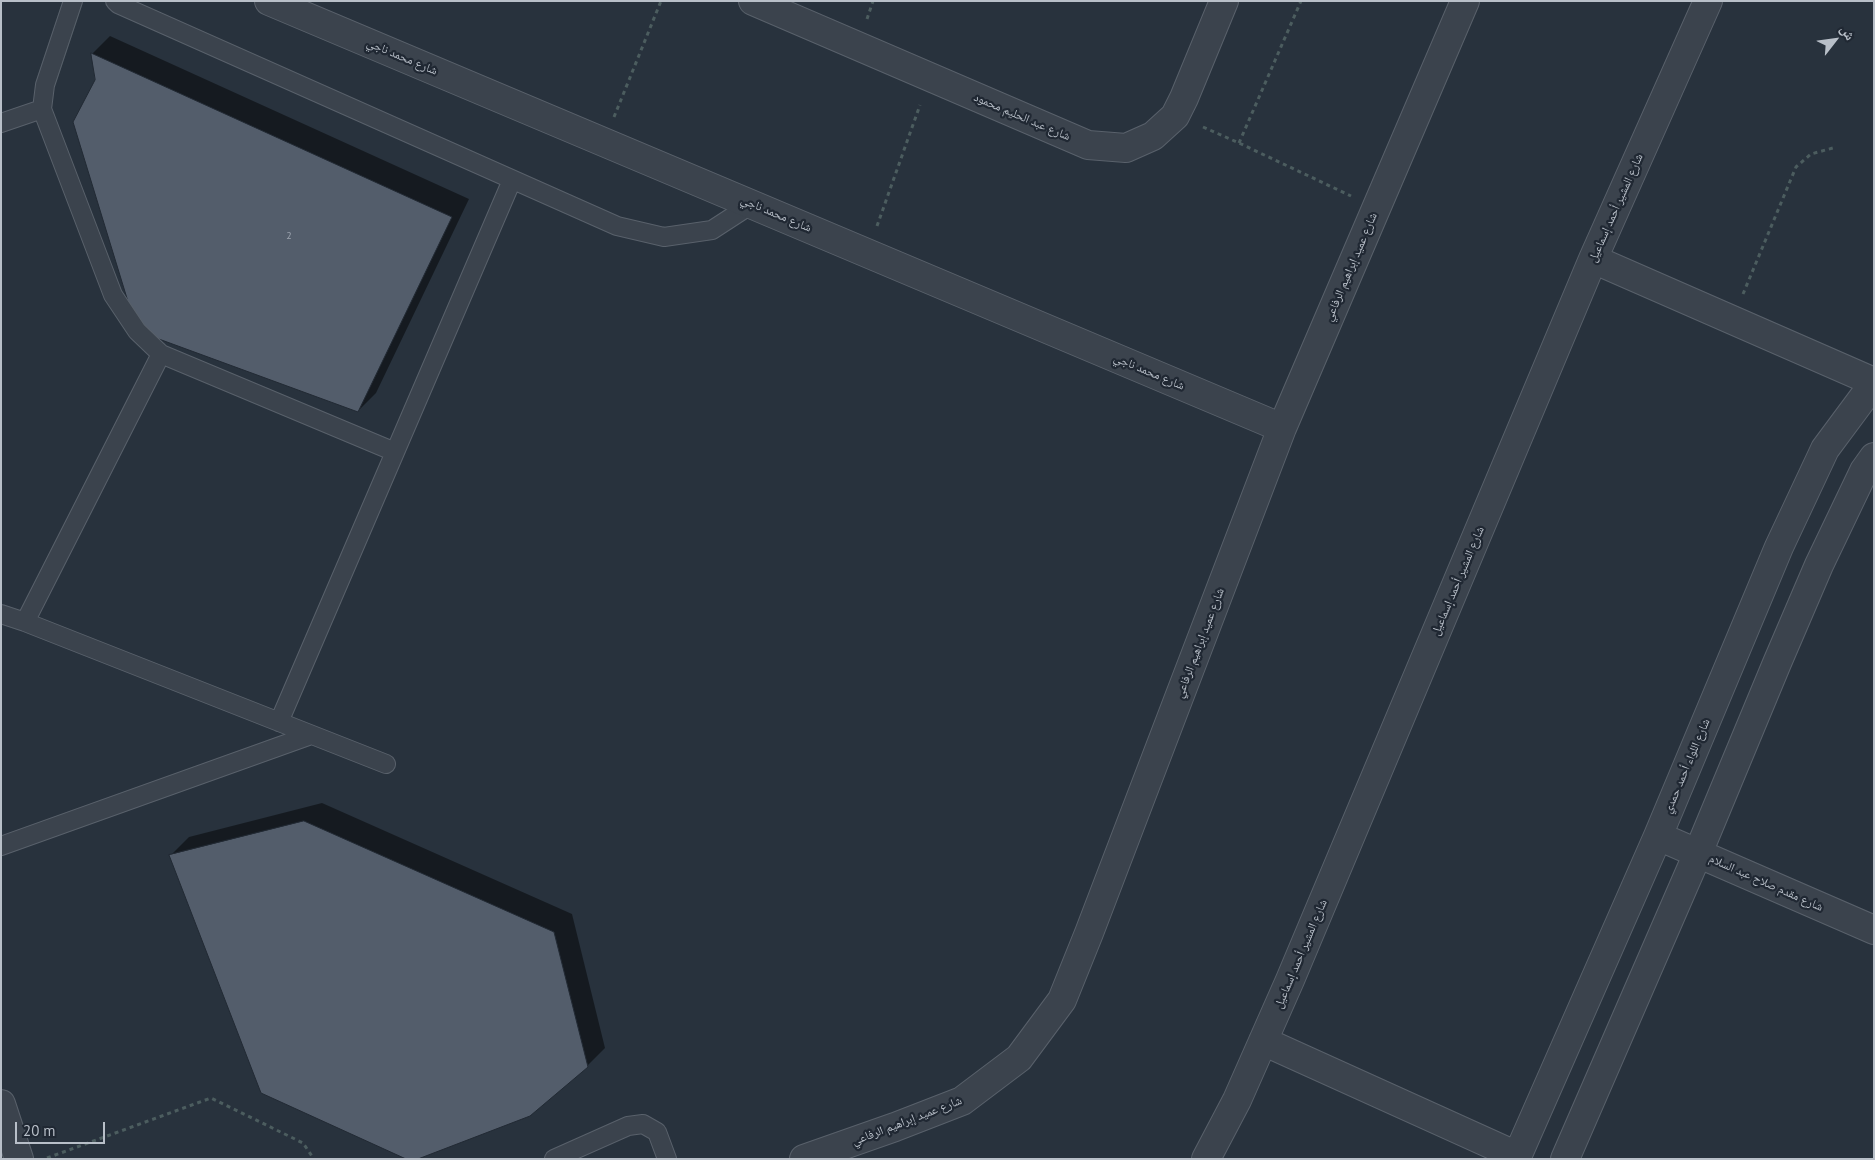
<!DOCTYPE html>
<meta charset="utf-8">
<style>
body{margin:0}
#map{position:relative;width:1875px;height:1160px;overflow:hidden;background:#28323d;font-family:"PT Sans","Noto Naskh Arabic",sans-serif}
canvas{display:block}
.frame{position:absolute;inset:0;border:2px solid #b8bfc8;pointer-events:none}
.north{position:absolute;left:1810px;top:15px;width:50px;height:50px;-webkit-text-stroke:4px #202833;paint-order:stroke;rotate:60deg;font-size:14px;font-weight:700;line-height:20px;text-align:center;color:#b8bfc8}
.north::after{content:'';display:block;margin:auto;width:18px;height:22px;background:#b8bfc8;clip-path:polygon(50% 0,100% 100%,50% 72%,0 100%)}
.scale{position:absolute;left:15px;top:1122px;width:90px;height:22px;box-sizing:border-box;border:2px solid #b8bfc8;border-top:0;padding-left:6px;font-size:15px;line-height:18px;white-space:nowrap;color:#b8bfc8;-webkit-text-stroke:4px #202833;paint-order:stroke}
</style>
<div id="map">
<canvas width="1875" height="1160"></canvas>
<div class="frame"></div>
<div class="north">ش</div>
<div class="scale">20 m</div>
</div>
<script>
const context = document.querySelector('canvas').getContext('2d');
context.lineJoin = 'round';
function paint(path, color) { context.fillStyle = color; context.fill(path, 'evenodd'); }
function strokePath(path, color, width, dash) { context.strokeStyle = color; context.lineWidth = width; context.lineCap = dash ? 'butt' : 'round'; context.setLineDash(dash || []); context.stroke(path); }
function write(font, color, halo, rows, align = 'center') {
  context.font = font + ' "PT Sans","Noto Naskh Arabic",sans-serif'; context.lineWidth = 4.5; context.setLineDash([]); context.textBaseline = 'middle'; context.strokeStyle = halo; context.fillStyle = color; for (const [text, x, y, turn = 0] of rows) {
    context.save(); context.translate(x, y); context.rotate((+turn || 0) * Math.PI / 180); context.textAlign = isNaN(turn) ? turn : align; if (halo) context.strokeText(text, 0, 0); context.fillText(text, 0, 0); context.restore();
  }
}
const shadow = new Path2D(`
 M110,36L469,199L376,393L358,411L97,80L92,54Z
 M322,803L572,914L605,1048L587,1066L171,855L189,837Z`);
const building = new Path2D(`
 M91,53L452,217L358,412L137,331L73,122L95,80Z
 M304,821L554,932L588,1067L530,1116L418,1159H406L261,1093L169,855Z`);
const path = new Path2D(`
 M867,19L873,1
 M614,117L661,1
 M1203,127L1239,143L1351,196
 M1239,143L1301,1
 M877,226L920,105
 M1743,294L1796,167L1811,154L1833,148
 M47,1158L211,1098L303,1143L314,1159`);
const lane = new Path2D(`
 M73,1L45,85L42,109L113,295L137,331L161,354L395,452
 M115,1L118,4L617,226L664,237L712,230L752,204
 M1,123L42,109
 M1,614L25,622L386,764
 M25,622L161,354
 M279,722L512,180
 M1,846L311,735
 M554,1159L628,1126L643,1124L657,1132L667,1159`);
const street = new Path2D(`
 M269,1L1282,428
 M753,1L1088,145L1126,148L1153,136L1175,116L1184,98L1224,1
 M1593,259L1874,382
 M1658,836L1874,930
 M1263,1041L1517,1156
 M1,1104L19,1159
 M804,1159L895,1127L962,1101L1019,1058L1062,1000L1089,933L1282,428L1465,1
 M1206,1159L1237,1100L1290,980L1593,259L1708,1
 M1516,1159L1658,836L1779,547L1825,449L1874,383
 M1565,1159L1698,853L1777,663L1819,565L1864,471L1874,457`);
const numberNames = [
 ["2",289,236]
];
const streetNames = [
 ["شارع محمد ناجي",402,57,23],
 ["شارع عبد الحليم محمود",1022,117,23],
 ["شارع المشير أحمد إسماعيل",1616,208,-66],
 ["شارع محمد ناجي",776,214,23],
 ["شارع عميد إبراهيم الرفاعي",1351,267,-67],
 ["شارع محمد ناجي",1149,372,23],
 ["شارع المشير أحمد إسماعيل",1458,581,-67],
 ["شارع عميد إبراهيم الرفاعي",1200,643,-69],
 ["شارع اللواء أحمد حمدي",1687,766,-67],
 ["شارع مقدم صلاح عبد السلام",1766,883,24],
 ["شارع المشير أحمد إسماعيل",1301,954,-67],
 ["شارع عميد إبراهيم الرفاعي",907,1121,-21]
];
paint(shadow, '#0007');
paint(building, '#535d6b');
strokePath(building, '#222a34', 1);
strokePath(lane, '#59616b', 20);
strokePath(street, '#59616b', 30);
strokePath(path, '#4c5d5f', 3, [4, 4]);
strokePath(lane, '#3b434d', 18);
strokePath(street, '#3b434d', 28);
write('10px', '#9fa6b1', null, numberNames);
write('12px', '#b8bfc8', '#202833', streetNames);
</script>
